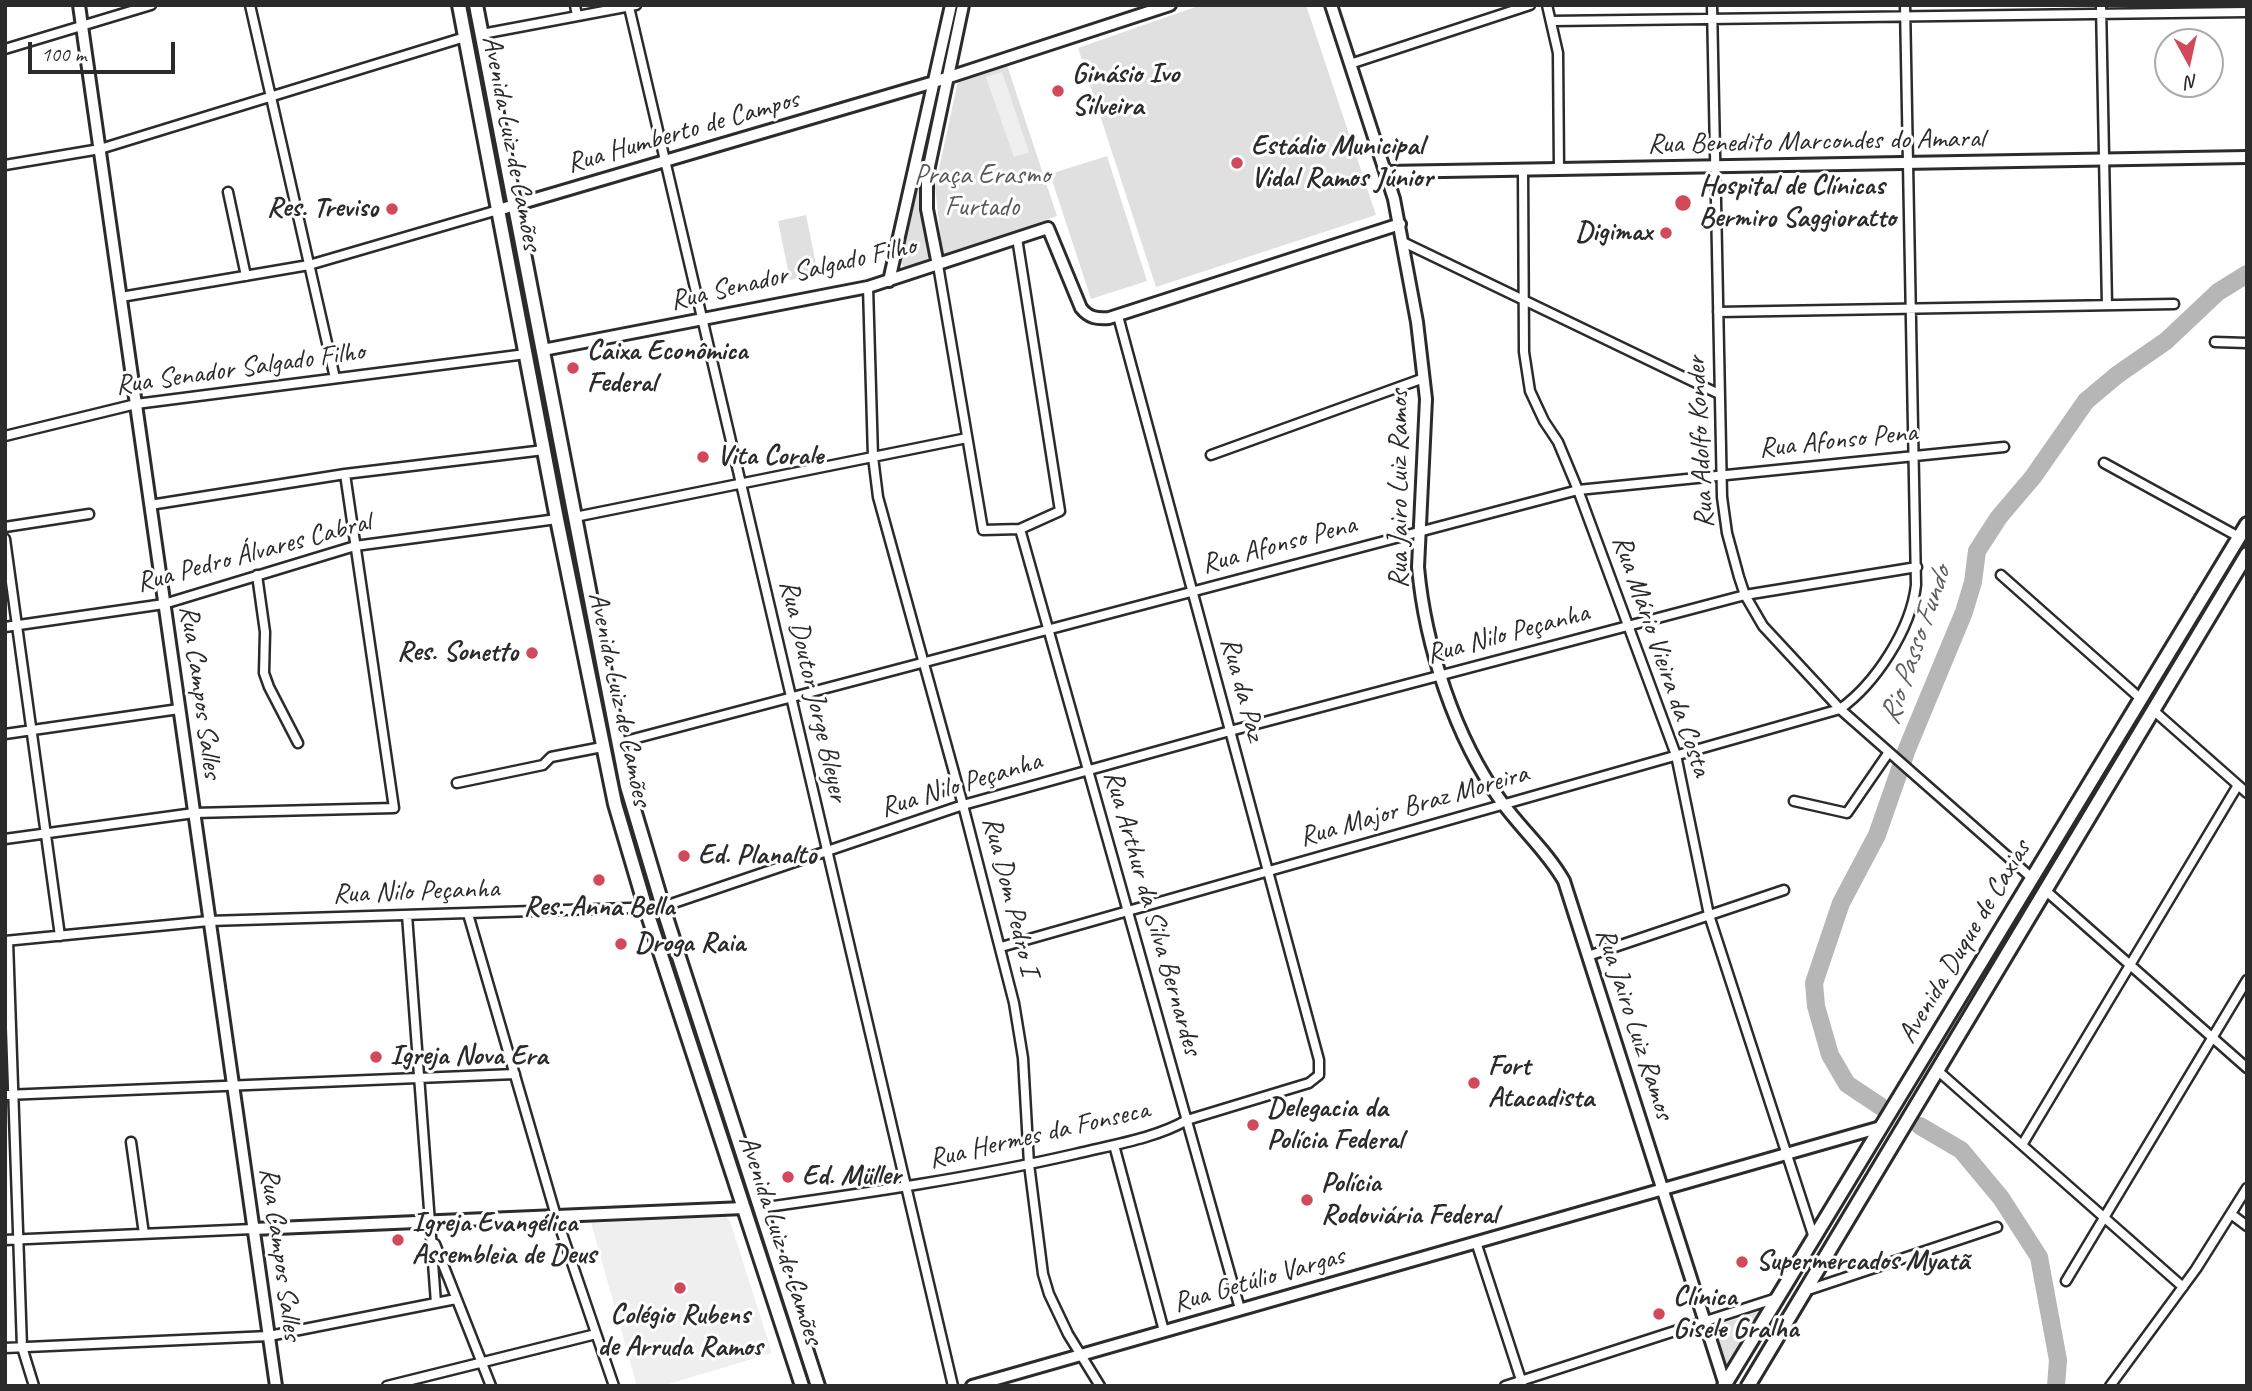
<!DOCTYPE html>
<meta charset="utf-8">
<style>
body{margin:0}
#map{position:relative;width:2252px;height:1391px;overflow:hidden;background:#fff;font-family:Caveat,sans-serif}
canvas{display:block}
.frame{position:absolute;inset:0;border:7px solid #2b2b2b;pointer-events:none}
.north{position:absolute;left:2154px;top:28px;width:70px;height:70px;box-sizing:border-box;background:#fff;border:2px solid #aaa;border-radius:50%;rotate:172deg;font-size:19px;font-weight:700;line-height:28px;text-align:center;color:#2b2b2b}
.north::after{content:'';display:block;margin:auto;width:24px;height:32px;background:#d1495b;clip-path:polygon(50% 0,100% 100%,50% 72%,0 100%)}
.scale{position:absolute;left:28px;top:42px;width:147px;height:32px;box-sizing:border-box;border:4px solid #2b2b2b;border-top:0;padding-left:9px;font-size:21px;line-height:24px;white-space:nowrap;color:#2b2b2b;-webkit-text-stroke:5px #fff;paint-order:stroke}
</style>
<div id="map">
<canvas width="2252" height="1391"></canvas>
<div class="frame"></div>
<div class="north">N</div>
<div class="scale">100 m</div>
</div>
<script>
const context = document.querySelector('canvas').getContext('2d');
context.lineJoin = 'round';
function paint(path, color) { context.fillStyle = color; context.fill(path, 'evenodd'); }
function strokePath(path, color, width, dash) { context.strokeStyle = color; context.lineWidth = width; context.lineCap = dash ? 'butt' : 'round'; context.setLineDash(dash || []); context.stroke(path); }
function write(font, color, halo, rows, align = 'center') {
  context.font = font + ' Caveat,sans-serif'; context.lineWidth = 6; context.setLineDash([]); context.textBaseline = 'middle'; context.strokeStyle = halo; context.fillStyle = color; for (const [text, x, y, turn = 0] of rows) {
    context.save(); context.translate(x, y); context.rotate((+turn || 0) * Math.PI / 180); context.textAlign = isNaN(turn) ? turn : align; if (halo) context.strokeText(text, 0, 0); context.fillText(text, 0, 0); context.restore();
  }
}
const built = new Path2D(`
 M1002,72L1030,152L1014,158L986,77Z
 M726,1217L730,1221L772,1353L662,1386H637L591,1223Z`);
const green = new Path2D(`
 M465,5H470L504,195L493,140L486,122Z
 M1201,5H1306L1376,215L1156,287L1078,48Z
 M1007,65L1057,216L943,257L935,187L958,81ZM1002,72L1029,152L1014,157L986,77Z
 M942,84L943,87L921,191L930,256L926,261L904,268L901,263L938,85Z
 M1107,156L1147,281L1091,299L1050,174Z
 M806,215L818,274L790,280L778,221Z
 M509,236L520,293L528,312L613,758L648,894L611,772Z
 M658,927L661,928L687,994L812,1386L797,1355L699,1050L657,931Z
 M1763,1310L1727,1370L1714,1326Z`);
const river = new Path2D(`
 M1880,1106L1847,1084L1830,1055L1816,1006L1814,983L1841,903L1877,835L1907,749L1964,612L1973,582L1977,551L1999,517L2033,477L2086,401L2117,375L2166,341L2218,292L2247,274
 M1920,1126L1961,1150L2001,1198L2039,1257L2058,1360L2056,1386`);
const street = new Path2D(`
 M250,5L335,378
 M575,5L577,16
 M1547,5L1558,53L1559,169
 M1712,5L1722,497L1727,533L1739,577L1745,595L1763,626L1840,709L2032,878
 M2101,5L2107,305
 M629,7L953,1386
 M1552,21L2247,12
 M482,34L636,5
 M5,49L151,5
 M1350,64L1530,5
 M5,165L100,149L465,37
 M1523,170L1524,352L1530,391L1544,421L1558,442L1578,490L1676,755L1709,915L1814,1238
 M228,192L246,276
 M1403,242L1719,394
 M938,265L983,530L1020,529L1060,511L1017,238
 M868,287L873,457L878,497L963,805L1014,1003L1023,1058L1029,1164L1043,1274L1049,1294L1068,1334L1100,1386
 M121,297L309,265L498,210
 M1718,312L2174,304
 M2215,342L2247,343
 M5,436L136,404L526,354
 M1211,455L1424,378
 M2104,463L2239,537
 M150,505L345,474L544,450
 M575,517L967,438
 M5,527L89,514
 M1020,529L1240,1309
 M5,539L60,936
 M257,575L265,632L264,673L269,687L298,743
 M2001,575L2141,699
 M5,627L164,604L355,546L557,519
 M2153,710L2247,793
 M5,734L179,709
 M618,743L1578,490L2004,447
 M457,783L543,765L551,757L602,747
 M1794,801L1847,813L1889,752
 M5,839L194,813L394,808L345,474
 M2045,890L2247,1068
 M468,914L556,1216L614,1386
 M407,915L436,1303
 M5,941L209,921L662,907L963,805L1230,731L1745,595L1917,567
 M8,941L22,1347L34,1386
 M1001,947L1840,709C1876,683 1911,629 1916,585L1905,5
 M1588,956L1784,890
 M1937,1070L2183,1287
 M5,1095L515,1074
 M131,1142L144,1234
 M1114,1145L1164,1331
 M2022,1145L2238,785
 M760,1208C865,1193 971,1178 1075,1154C1111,1145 1154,1139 1187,1120L1309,1083L1319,1075V1060L1118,316
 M2231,1214L2247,1226
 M5,1240L253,1229
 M1476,1242L1522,1383
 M435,1244L491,1386
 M2066,1281L2247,980
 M1806,1289H1811L1997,1227
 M5,1348L269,1336L456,1299
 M387,1386L596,1334
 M1505,1386L1777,1298
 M2110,1386L2196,1269L2247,1188`);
const secondary = new Path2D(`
 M79,5L276,1386
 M1331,5L1394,199L1417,322L1426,399L1418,567C1425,645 1455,738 1501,801C1521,829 1547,851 1564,881L1725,1385
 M1386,172L2247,157
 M498,210L934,82L1170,5
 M938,265L927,209V176L963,5
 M889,281L951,5
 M543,350L868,287L1048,228L1081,308C1089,318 1097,319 1109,318L1400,224
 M253,1229L744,1208
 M972,1386L1881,1127`);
const primary = new Path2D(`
 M459,5L557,519L615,804L646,909L802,1386
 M476,5L627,786L666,917L818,1386
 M1724,1386L2247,524
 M1748,1386L2247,554`);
const markers = [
 [1058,91,7,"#d1495b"],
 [1237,163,7,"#d1495b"],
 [1683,203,9,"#d1495b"],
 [392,209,7,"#d1495b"],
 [1666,233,7,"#d1495b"],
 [573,368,7,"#d1495b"],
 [703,457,7,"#d1495b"],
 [532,653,7,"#d1495b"],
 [684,856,7,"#d1495b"],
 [599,880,7,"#d1495b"],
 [621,944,7,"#d1495b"],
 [376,1057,7,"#d1495b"],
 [1474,1083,7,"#d1495b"],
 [1253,1125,7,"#d1495b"],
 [788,1177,7,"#d1495b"],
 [1307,1200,7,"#d1495b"],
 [398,1240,7,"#d1495b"],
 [1742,1262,7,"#d1495b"],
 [680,1288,7,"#d1495b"],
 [1659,1314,7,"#d1495b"]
];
const poiNames = [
 ["Ginásio Ivo",1072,75],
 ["Silveira",1072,107],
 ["Estádio Municipal",1251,147],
 ["Vidal Ramos Júnior",1251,179],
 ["Hospital de Clínicas",1699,187],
 ["Bermiro Saggioratto",1699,219],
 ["Res. Treviso",378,209,"right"],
 ["Digimax",1652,233,"right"],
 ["Caixa Econômica",587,352],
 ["Federal",587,384],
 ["Vita Corale",717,457],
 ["Res. Sonetto",518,653,"right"],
 ["Ed. Planalto",698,856],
 ["Res. Anna Bella",599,908,"center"],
 ["Droga Raia",635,944],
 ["Igreja Nova Era",390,1057],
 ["Fort",1488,1067],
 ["Atacadista",1488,1099],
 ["Delegacia da",1267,1109],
 ["Polícia Federal",1267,1141],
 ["Ed. Müller",802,1177],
 ["Polícia",1321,1184],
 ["Rodoviária Federal",1321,1216],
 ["Igreja Evangélica",412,1224],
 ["Assembleia de Deus",412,1256],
 ["Supermercados Myatã",1756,1262],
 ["Clínica",1673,1298],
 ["Gisele Gralha",1673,1330],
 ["Colégio Rubens",680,1316,"center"],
 ["de Arruda Ramos",680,1348,"center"]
];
const streetNames = [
 ["Rua Humberto de Campos",683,132,-16],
 ["Rua Benedito Marcondes do Amaral",1816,142,-1],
 ["Avenida Luiz de Camões",511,143,79],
 ["Rua Senador Salgado Filho",793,274,-13],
 ["Rua Senador Salgado Filho",240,369,-8],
 ["Rua Afonso Pena",1838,441,-6],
 ["Rua Adolfo Konder",1701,442,-93],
 ["Rua Jairo Luiz Ramos",1400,489,-90],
 ["Rua Afonso Pena",1279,545,-15],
 ["Rua Pedro Álvares Cabral",254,553,-15],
 ["Rua Nilo Peçanha",1508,634,-15],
 ["Rua Mário Vieira da Costa",1661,656,71],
 ["Rua da Paz",1242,689,75],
 ["Rua Doutor Jorge Bleyer",813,691,77],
 ["Rua Campos Salles",200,692,82],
 ["Avenida Luiz de Camões",619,699,78],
 ["Rua Nilo Peçanha",961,785,-17],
 ["Rua Major Braz Moreira",1414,806,-16],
 ["Rua Nilo Peçanha",416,892,-2],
 ["Rua Dom Pedro I",1010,896,76],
 ["Rua Arthur da Silva Bernardes",1152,913,74],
 ["Avenida Duque de Caxias",1965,942,-59],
 ["Rua Jairo Luiz Ramos",1634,1024,72],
 ["Rua Hermes da Fonseca",1039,1135,-13],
 ["Avenida Luiz de Camões",780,1240,72],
 ["Rua Campos Salles",280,1254,82],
 ["Rua Getúlio Vargas",1259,1280,-16]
];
const parkNames = [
 ["Praça Erasmo",982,176],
 ["Furtado",982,208]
];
const waterNames = [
 ["Rio Passo Fundo",1916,646,-71]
];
paint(built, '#efefef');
paint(green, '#e0e0e0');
strokePath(river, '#b6b6b6', 18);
strokePath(street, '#2b2b2b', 13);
strokePath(secondary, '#2b2b2b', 16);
strokePath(primary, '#2b2b2b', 18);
strokePath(street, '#fff', 8);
strokePath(secondary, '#fff', 10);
strokePath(primary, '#fff', 12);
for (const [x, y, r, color] of markers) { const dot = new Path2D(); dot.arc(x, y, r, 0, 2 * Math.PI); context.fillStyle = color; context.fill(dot); strokePath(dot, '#fff', 2.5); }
write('bold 28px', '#2b2b2b', '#fff', poiNames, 'left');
write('28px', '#2b2b2b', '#fff', streetNames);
write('28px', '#585858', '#fff', parkNames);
write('italic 30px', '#5c5c5c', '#fff', waterNames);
</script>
